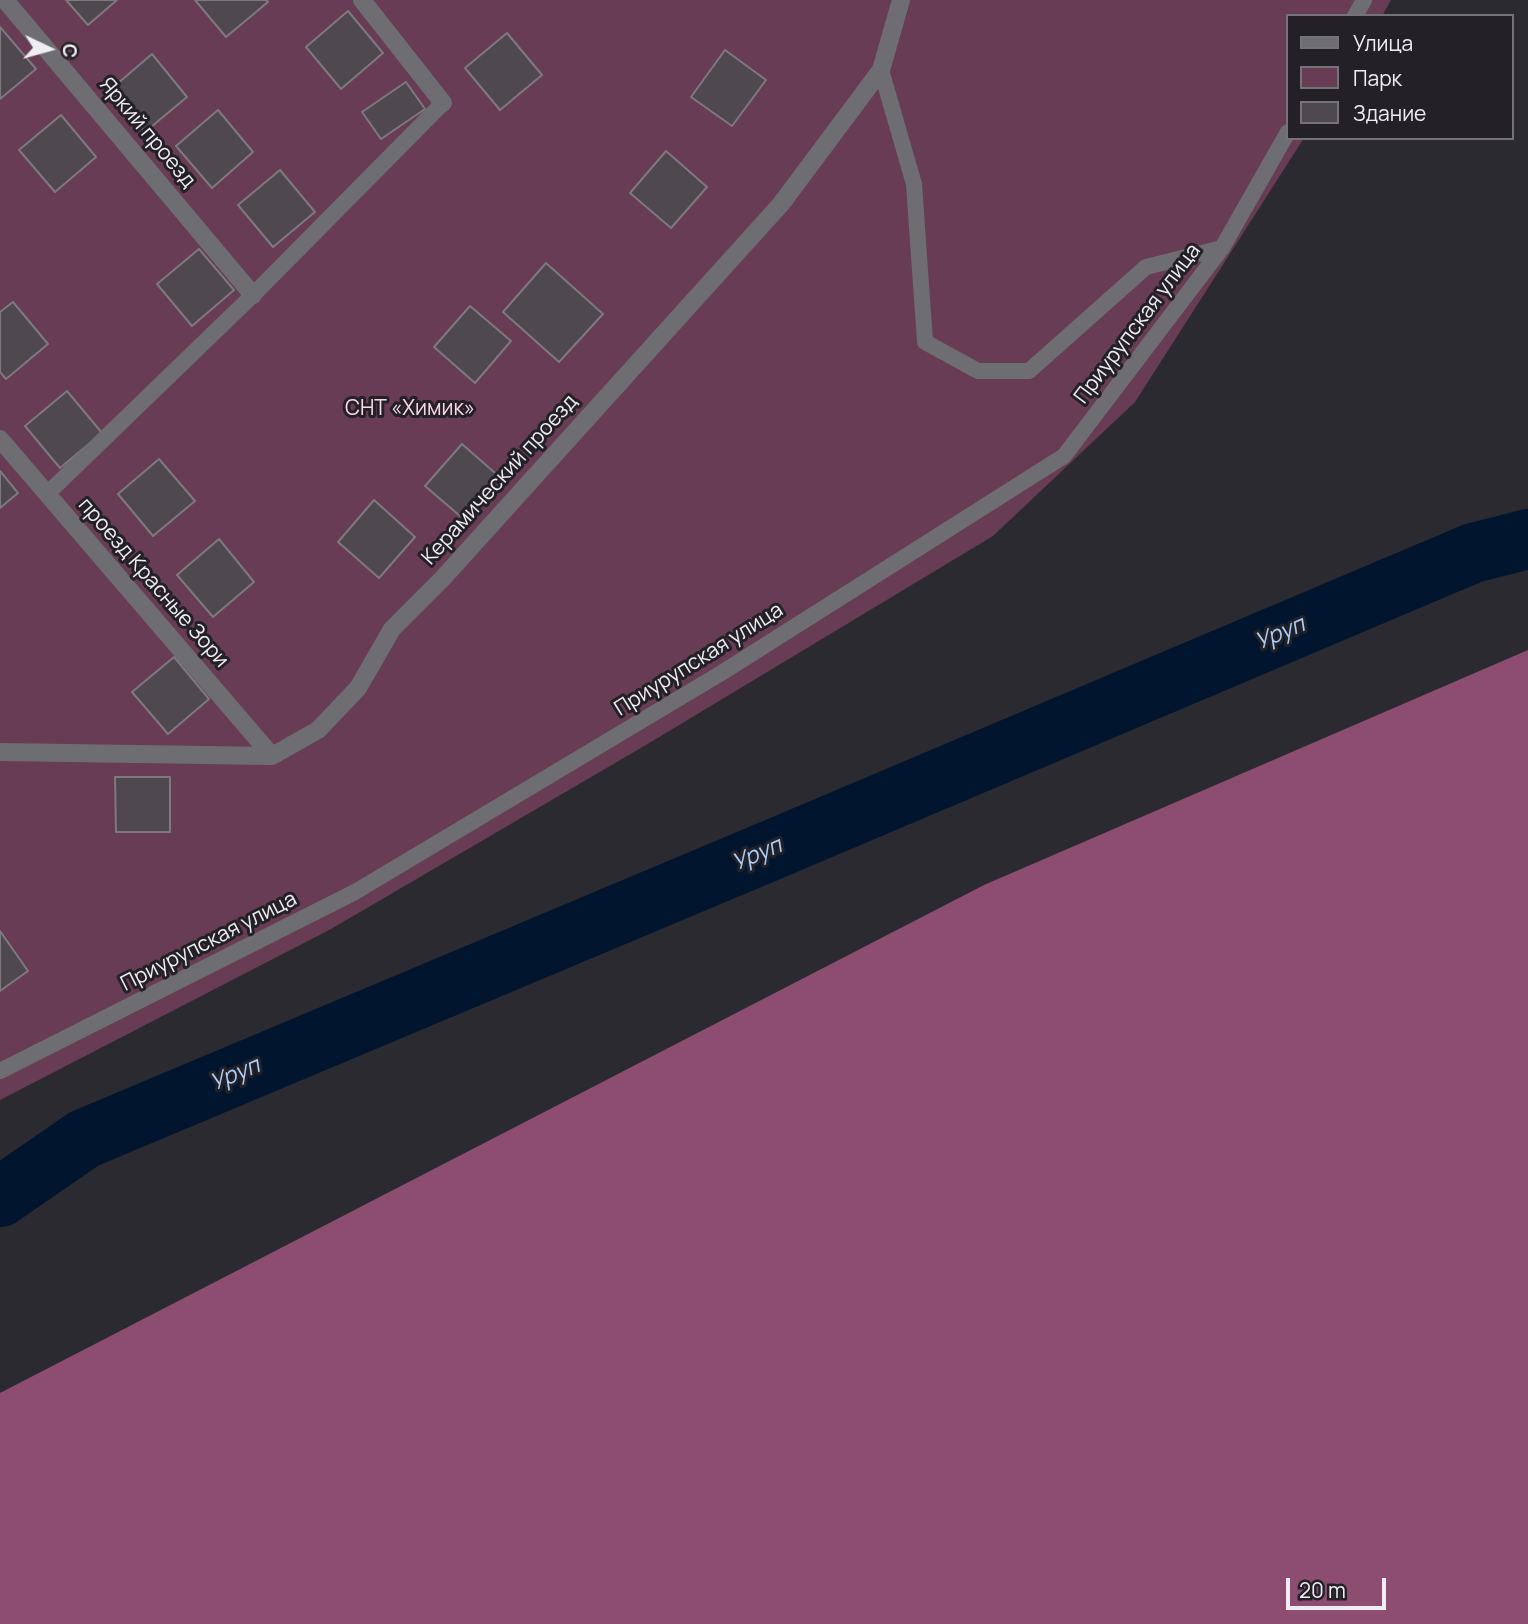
<!DOCTYPE html>
<meta charset="utf-8">
<style>
body{margin:0}
#map{position:relative;width:1528px;height:1624px;overflow:hidden;background:#2c2a31;font-family:Manrope,sans-serif}
canvas{display:block}
.legend{position:absolute;left:1286px;top:14px;width:228px;height:126px;box-sizing:border-box;background:#232127;border:2px solid #747378;margin:0;padding:9px 12px;list-style:none;font-size:21px;color:#eeedf1}
.legend li{display:flex;align-items:center;gap:14px;height:35px}
.legend b{width:35px;border:2px solid #747378}
.north{position:absolute;left:14px;top:14px;width:70px;height:70px;-webkit-text-stroke:5px #232127;paint-order:stroke;rotate:95deg;font-size:19px;font-weight:700;line-height:28px;text-align:center;color:#eeedf1}
.north::after{content:'';display:block;margin:auto;width:24px;height:32px;background:#eeedf1;clip-path:polygon(50% 0,100% 100%,50% 72%,0 100%)}
.scale{position:absolute;left:1286px;top:1578px;width:100px;height:32px;box-sizing:border-box;border:4px solid #eeedf1;border-top:0;padding-left:9px;font-size:21px;line-height:24px;white-space:nowrap;color:#eeedf1;-webkit-text-stroke:5px #232127;paint-order:stroke}
</style>
<div id="map">
<canvas width="1528" height="1624"></canvas>
<ul class="legend">
<li><b style="height:9px;background:#6e6e72"></b>Улица</li>
<li><b style="height:19px;background:#683c55"></b>Парк</li>
<li><b style="height:19px;background:#4f494f"></b>Здание</li>
</ul>
<div class="north">С</div>
<div class="scale">20 m</div>
</div>
<script>
const context = document.querySelector('canvas').getContext('2d');
context.lineJoin = 'round';
function paint(path, color) { context.fillStyle = color; context.fill(path, 'evenodd'); }
function strokePath(path, color, width, dash) { context.strokeStyle = color; context.lineWidth = width; context.lineCap = dash ? 'butt' : 'round'; context.setLineDash(dash || []); context.stroke(path); }
function write(font, color, halo, rows, align = 'center') {
  context.font = font + ' Manrope,sans-serif'; context.lineWidth = 6; context.setLineDash([]); context.textBaseline = 'middle'; context.strokeStyle = halo; context.fillStyle = color; for (const [text, x, y, turn = 0] of rows) {
    context.save(); context.translate(x, y); context.rotate((+turn || 0) * Math.PI / 180); context.textAlign = isNaN(turn) ? turn : align; if (halo) context.strokeText(text, 0, 0); context.fillText(text, 0, 0); context.restore();
  }
}
const green = new Path2D(`
 M0,0H1391L1382,16H1288V138H1304L1135,402L993,536L651,742L331,929L0,1100Z`);
const forest = new Path2D(`
 M1528,650V1624H0V1393L984,885Z`);
const river = new Path2D(`
 M0,1197L84,1139L767,852L1473,553L1528,539`);
const building = new Path2D(`
 M66,0H117L88,25Z
 M195,0H266L268,2L226,37Z
 M348,11L383,53L341,89L306,47Z
 M0,27L36,69L0,99Z
 M507,33L542,75L500,110L465,68Z
 M725,50L766,80L732,126L691,97Z
 M152,54L187,97L145,132L110,90Z
 M406,82L425,109L381,139L362,112Z
 M218,110L253,152L212,188L176,146Z
 M61,115L96,157L55,192L19,150Z
 M666,151L707,187L671,228L630,193Z
 M280,170L315,212L273,247L238,205Z
 M199,249L234,290L192,326L157,284Z
 M546,263L603,314L559,362L503,312Z
 M13,302L48,344L6,379L0,372V312Z
 M470,306L511,341L475,383L434,347Z
 M67,391L102,433L60,468L25,426Z
 M462,444L503,480L467,522L425,486Z
 M159,459L195,501L153,536L118,494Z
 M0,471L18,493L0,508Z
 M374,500L415,537L379,578L338,542Z
 M219,539L254,582L213,617L177,575Z
 M174,657L209,699L168,734L132,692Z
 M115,777H170V832H116Z
 M0,931L28,971L0,991Z`);
const lane = new Path2D(`
 M1355,16L1364,0
 M881,70L914,184L925,342L978,371H1029L1146,267L1222,248
 M47,494L253,295L443,103
 M0,1071L355,892L723,672L1064,456L1222,248L1288,132`);
const street = new Path2D(`
 M5,0L253,295
 M362,0L443,103
 M0,439L272,756
 M0,752L272,756L318,730L358,688L392,629L443,578L781,204L881,70L901,0`);
const streetNames = [
 ["Яркий проезд",147,133,50],
 ["Приурупская улица",1138,324,-53],
 ["Керамический проезд",500,480,-48],
 ["проезд Красные Зори",153,583,49],
 ["Приурупская улица",699,660,-32],
 ["Приурупская улица",209,942,-27]
];
const parkNames = [
 ["СНТ «Химик»",410,409]
];
const waterNames = [
 ["Уруп",1280,634,-23],
 ["Уруп",757,855,-23],
 ["Уруп",235,1075,-23]
];
paint(green, '#683c55');
paint(forest, '#8c4d71');
strokePath(river, '#01162e', 60);
paint(building, '#4f494f');
strokePath(building, '#7e787f', 2);
strokePath(lane, '#6e6e72', 16);
strokePath(street, '#6e6e72', 18);
write('21px', '#eeedf1', '#232127', streetNames);
write('21px', '#fcd5e9', '#232127', parkNames);
write('italic 23px', '#a8cffc', '#232127', waterNames);
</script>
